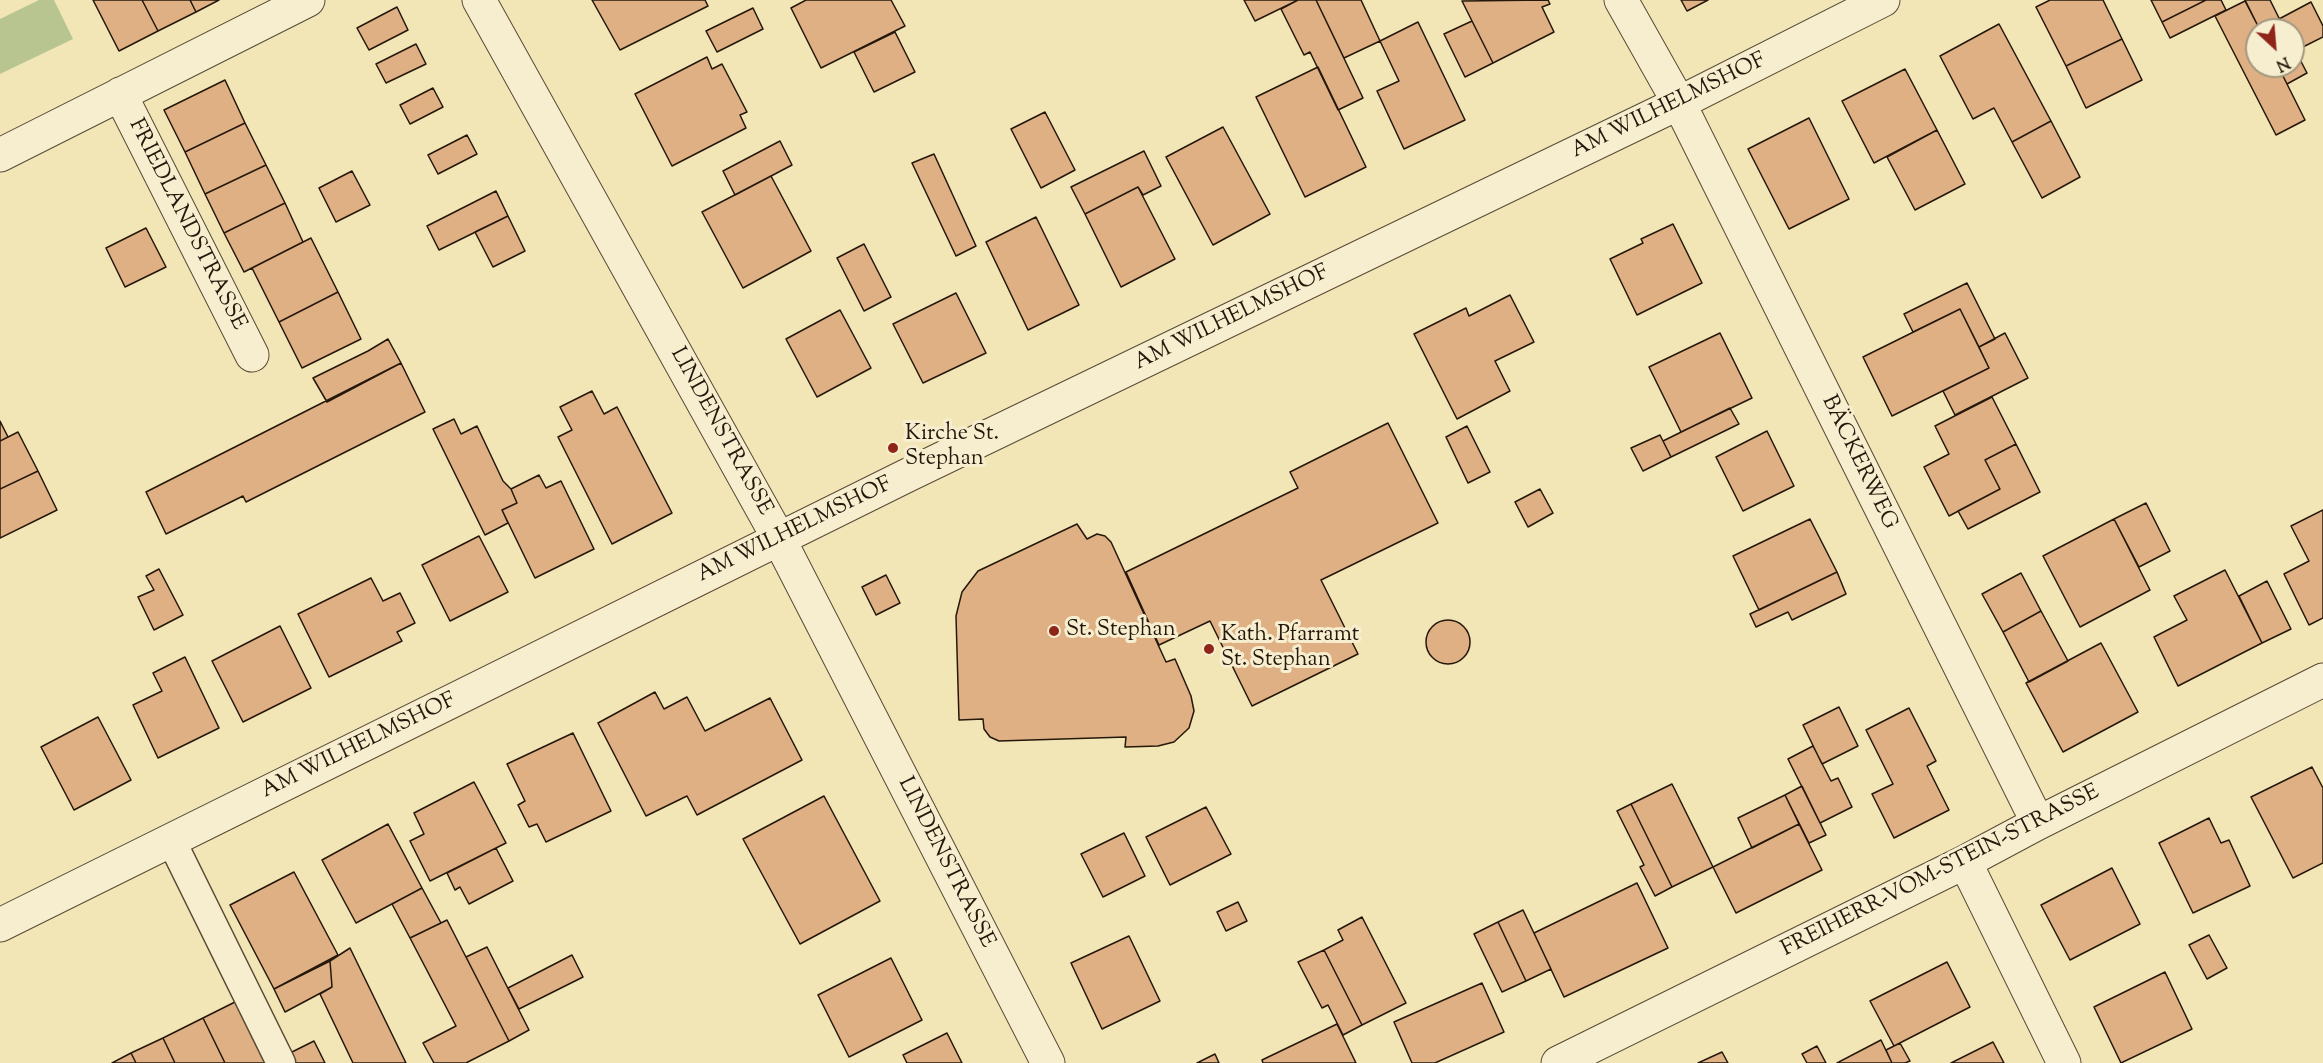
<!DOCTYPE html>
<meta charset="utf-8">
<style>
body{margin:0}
#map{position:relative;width:2323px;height:1063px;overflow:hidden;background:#f2e5b6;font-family:"Sorts Mill Goudy",serif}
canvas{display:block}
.north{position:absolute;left:2245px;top:18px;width:60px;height:60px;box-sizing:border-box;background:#f7eed0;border:2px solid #a39881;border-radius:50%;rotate:154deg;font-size:16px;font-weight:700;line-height:24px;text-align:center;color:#25170a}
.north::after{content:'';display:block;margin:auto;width:21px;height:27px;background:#8f2418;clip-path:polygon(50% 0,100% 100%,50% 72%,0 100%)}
</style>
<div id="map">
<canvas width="2323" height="1063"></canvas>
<div class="north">N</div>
</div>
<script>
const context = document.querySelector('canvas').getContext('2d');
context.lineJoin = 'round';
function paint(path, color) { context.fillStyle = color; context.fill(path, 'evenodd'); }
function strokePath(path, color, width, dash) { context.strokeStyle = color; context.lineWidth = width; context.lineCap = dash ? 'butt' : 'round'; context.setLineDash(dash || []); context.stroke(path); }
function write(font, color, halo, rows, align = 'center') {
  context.font = font + ' "Sorts Mill Goudy",serif'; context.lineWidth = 6; context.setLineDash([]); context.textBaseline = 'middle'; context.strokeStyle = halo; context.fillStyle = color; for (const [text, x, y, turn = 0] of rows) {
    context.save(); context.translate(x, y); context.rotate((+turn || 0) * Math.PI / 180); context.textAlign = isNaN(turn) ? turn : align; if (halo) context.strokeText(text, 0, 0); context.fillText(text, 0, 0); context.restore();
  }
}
const green = new Path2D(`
 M39,0H54L73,39L0,74V19Z`);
const building = new Path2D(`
 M93,0H142L158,31L119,51Z
 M142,0H190L196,12L158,31Z
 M190,0H219L196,12Z
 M592,0H705L708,6L620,50Z
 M806,0H891L905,26L821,68L791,8Z
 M1244,0H1298L1255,21Z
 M1298,0H1316L1363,98L1338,110L1310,52L1304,55L1281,9Z
 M1316,0H1361L1380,41L1344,58Z
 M1548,0L1550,4L1542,7L1554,32L1493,63L1462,1Z
 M1681,0H1708L1687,11Z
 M2050,0H2103L2122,39L2066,66L2036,7Z
 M2151,0H2206L2162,22Z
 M2206,0H2221L2226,10L2170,38L2162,22Z
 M2245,0H2270L2285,30H2260Z
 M2245,1L2260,30H2257V66H2278L2305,120L2276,135L2215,16Z
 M2311,2L2323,26V37L2295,51L2293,46V30H2285L2279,19Z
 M397,7L408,30L369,50L357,28Z
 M753,8L763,29L717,52L706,31Z
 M1472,21L1493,63L1465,77L1444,34Z
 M1418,22L1465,120L1404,149L1377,91L1399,81L1380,41Z
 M1999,24L2051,121L2012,142L1994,108L1973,119L1940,56Z
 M895,32L915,72L874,92L854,52Z
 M2122,39L2142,80L2086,108L2066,66Z
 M416,44L426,64L386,83L376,64Z
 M2293,46L2307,73L2287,84L2278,66H2293Z
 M707,57L712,69L722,64L747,112L740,115L746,128L672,166L635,94Z
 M1318,67L1366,167L1305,197L1256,97Z
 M1905,69L1937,130L1874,163L1842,101Z
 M225,80L245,123L185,152L164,110Z
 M433,88L443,107L410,124L400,105Z
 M1045,112L1075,170L1041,188L1011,129Z
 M1809,118L1849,199L1789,229L1748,149Z
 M2051,121L2080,177L2042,198L2012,142Z
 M245,123L266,165L205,194L185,152Z
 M1223,127L1270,214L1213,245L1166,157Z
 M1937,130L1965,184L1915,210L1887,157Z
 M467,135L477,154L438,174L428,155Z
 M780,141L792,165L735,195L723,171Z
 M1144,151L1161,186L1143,195L1138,187L1085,214L1071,187Z
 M934,154L976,246L956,256L912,163Z
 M266,165L285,203L224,233L205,194Z
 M352,171L370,205L336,222L319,188Z
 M771,176L811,251L743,288L702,212Z
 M1138,187L1175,259L1121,287L1085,214Z
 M496,191L508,216L439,250L427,226Z
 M285,203L303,242L244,272L224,233Z
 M508,216L525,251L493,267L475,232Z
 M1036,217L1079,305L1028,330L986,242Z
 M1673,224L1702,283L1637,315L1610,259L1643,243L1641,239Z
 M146,228L166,267L125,287L106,248Z
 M311,238L338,292L279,322L252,268Z
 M864,244L891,297L864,311L837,258Z
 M1967,283L1995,339L1979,347L1960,309L1913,332L1904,314Z
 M338,292L361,339L302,368L279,322Z
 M956,293L986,353L923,383L893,324Z
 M1510,295L1534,342L1495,361L1510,391L1457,419L1414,334L1466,308L1469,316Z
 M1960,309L1989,368L1892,416L1863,357Z
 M840,310L871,368L817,397L786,339Z
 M1720,333L1752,398L1681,432L1649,367Z
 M2005,333L2028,378L1955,415L1943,391L1989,368L1979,347Z
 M388,339L401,363L327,402L313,378L368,351Z
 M401,363L425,412L246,502L243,496L166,534L146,492Z
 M592,391L604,414L617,407L672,513L612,544L558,437L572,430L560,407Z
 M1992,397L2016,444L1985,460L2000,489L1949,516L1924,467L1949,454L1935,426Z
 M1730,408L1739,424L1671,457L1663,441Z
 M454,419L461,434L477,426L503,481L511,489L517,503L502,510L508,523L485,535L433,429Z
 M0,421L8,437L0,441Z
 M1388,423L1438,523L1321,580L1358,654L1252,706L1210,621L1159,645L1126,572L1298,488L1290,472Z
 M1467,426L1490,472L1468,483L1446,437Z
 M1767,431L1794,486L1743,511L1716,457Z
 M18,432L38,471L0,489V441Z
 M1660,435L1671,457L1643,471L1631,448Z
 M2016,444L2040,492L1968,529L1958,511L2000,489L1985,460Z
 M38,471L57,510L0,538V489Z
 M539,475L546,488L561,481L594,549L535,578L502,510L517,503L511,489Z
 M1540,489L1553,513L1528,527L1515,502Z
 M2146,503L2170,551L2139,567L2114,519Z
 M2323,510V618L2309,625L2284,574L2309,561L2291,526Z
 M1810,519L1837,572L1759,610L1733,556Z
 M2114,519L2150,590L2080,627L2043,556Z
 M1077,524L1087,539L1097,534L1105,536L1111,542L1166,662L1175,659L1191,696L1194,711L1189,728L1174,742L1158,746L1125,747L1126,737L999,741L990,737L984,729L983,719L959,720L956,616L962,592L978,571Z
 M479,536L508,592L450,621L422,565Z
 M159,569L183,615L154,630L138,597L154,590L146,576Z
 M2225,570L2262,643L2178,686L2154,637L2187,620L2174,596Z
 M1837,572L1846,594L1792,620L1788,612L1756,627L1750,614Z
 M2021,573L2041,611L2003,632L1982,594Z
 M886,575L900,603L876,615L862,587Z
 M371,578L383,601L400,593L415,623L397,632L402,641L329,677L298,614Z
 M2267,581L2291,629L2262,643L2239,596Z
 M2041,611L2068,661L2029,682L2003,632Z
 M1426 642a22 22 0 1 1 44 0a22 22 0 1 1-44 0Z
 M280,626L311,688L243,722L212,661Z
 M2101,643L2138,712L2063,752L2026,683Z
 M185,657L219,728L158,758L133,705L162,691L153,673Z
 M655,692L664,709L687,697L705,731L770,698L802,760L697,815L687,796L646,816L598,723Z
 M1839,707L1858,746L1822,764L1803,725Z
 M1909,708L1936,761L1927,766L1949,810L1894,838L1872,794L1893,784L1866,730Z
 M98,717L131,780L74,810L41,747Z
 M573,733L611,811L546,842L537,824L529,827L518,805L525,801L507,764Z
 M1813,746L1831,781L1838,778L1852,807L1820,823L1788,759Z
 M2312,767L2323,788V863L2293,878L2251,797Z
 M474,782L506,843L430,881L410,841L424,834L414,813Z
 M1672,784L1713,867L1672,887L1631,804Z
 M1802,786L1826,835L1809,843L1785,795Z
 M1785,795L1799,824L1752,848L1738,818Z
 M824,796L880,901L800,944L743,839Z
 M1631,804L1672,887L1655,896L1640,867L1644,865L1617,811Z
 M1206,807L1231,854L1170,885L1146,837Z
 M2209,818L2221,843L2229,840L2250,886L2193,913L2159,843Z
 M388,824L422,888L356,923L322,860Z
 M1799,824L1822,870L1736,913L1713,867Z
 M1124,833L1145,876L1103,897L1081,854Z
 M496,848L513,881L469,904L460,887L455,890L447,873Z
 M2112,868L2140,924L2070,960L2041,905Z
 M294,872L338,955L274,989L230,905Z
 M1637,883L1668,948L1564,997L1534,933Z
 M422,888L441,923L410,938L392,904Z
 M1238,902L1247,921L1226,931L1217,912Z
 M1523,910L1551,969L1526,981L1498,922Z
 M1362,917L1406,1003L1362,1025L1324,950L1343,940L1338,930Z
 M447,920L509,1041L466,1063H434L423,1043L456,1026L410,938Z
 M1498,922L1526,981L1502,992L1474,934Z
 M2209,935L2227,968L2207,979L2189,945Z
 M1129,936L1160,1001L1102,1029L1071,963Z
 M487,947L529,1030L509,1041L466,957Z
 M350,948L406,1063H353L320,994L332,987L330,961Z
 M1324,950L1362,1025L1343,1035L1328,1005L1322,1008L1298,962Z
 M572,955L583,977L519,1009L508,988Z
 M891,958L922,1020L849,1057L818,995Z
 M330,961L332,987L285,1012L274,989Z
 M1947,962L1970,1007L1894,1046L1870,1001Z
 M2165,972L2192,1029L2121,1063L2094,1007Z
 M1482,983L1504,1032L1435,1063H1412L1394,1022Z
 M237,1001L269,1063H225L203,1018Z
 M203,1018L225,1063H175L163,1038Z
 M1337,1024L1356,1063H1263L1262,1060Z
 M947,1033L962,1063H907L903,1055Z
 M163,1038L175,1063H136L131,1053Z
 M1881,1040L1892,1063H1837Z
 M314,1041L325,1063H293L288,1054Z
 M1993,1042L2004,1063H1951Z
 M1900,1043L1910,1061L1905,1063H1892L1886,1050Z
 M1817,1046L1826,1063H1807L1802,1054Z
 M1722,1052L1728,1063H1698Z
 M131,1053L136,1063H112Z
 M1215,1054L1219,1063H1197Z`);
const lane = new Path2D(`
 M171,840L281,1063`);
const street = new Path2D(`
 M479,0L779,539L1048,1063
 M1621,0L1679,103L2038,823
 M120,94L252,355
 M0,155L308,0
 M1965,862L2064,1063
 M0,925L908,475L1679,103L1883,0
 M1558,1063L1965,862L2038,823L2323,680`);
const markers = [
 [893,448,6,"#8f2418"],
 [1054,631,6,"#8f2418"],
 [1209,649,6,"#8f2418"]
];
const streetNames = [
 ["AM WILHELMSHOF",1669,107,-26],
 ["FRIEDLANDSTRASSE",186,225,63],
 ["AM WILHELMSHOF",1232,319,-26],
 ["LINDENSTRASSE",720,432,61],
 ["BÄCKERWEG",1858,463,64],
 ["AM WILHELMSHOF",795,531,-26],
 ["AM WILHELMSHOF",359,747,-26],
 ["LINDENSTRASSE",945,863,63],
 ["FREIHERR-VOM-STEIN-STRASSE",1941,872,-27]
];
const poiNames = [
 ["Kirche St.",905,435],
 ["Stephan",905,460],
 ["St. Stephan",1066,631],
 ["Kath. Pfarramt",1221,636],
 ["St. Stephan",1221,661]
];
paint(green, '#b8c590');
paint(building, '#deb084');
strokePath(building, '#25170a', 1.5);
strokePath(lane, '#584a35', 31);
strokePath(street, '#584a35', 35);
strokePath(lane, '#f7eed0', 28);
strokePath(street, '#f7eed0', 33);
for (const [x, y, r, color] of markers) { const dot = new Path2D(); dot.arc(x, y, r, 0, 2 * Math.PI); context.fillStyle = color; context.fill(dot); strokePath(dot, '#f7eed0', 2); }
write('22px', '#25170a', '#f7eed0', streetNames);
write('22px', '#25170a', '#f7eed0', poiNames, 'left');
</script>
